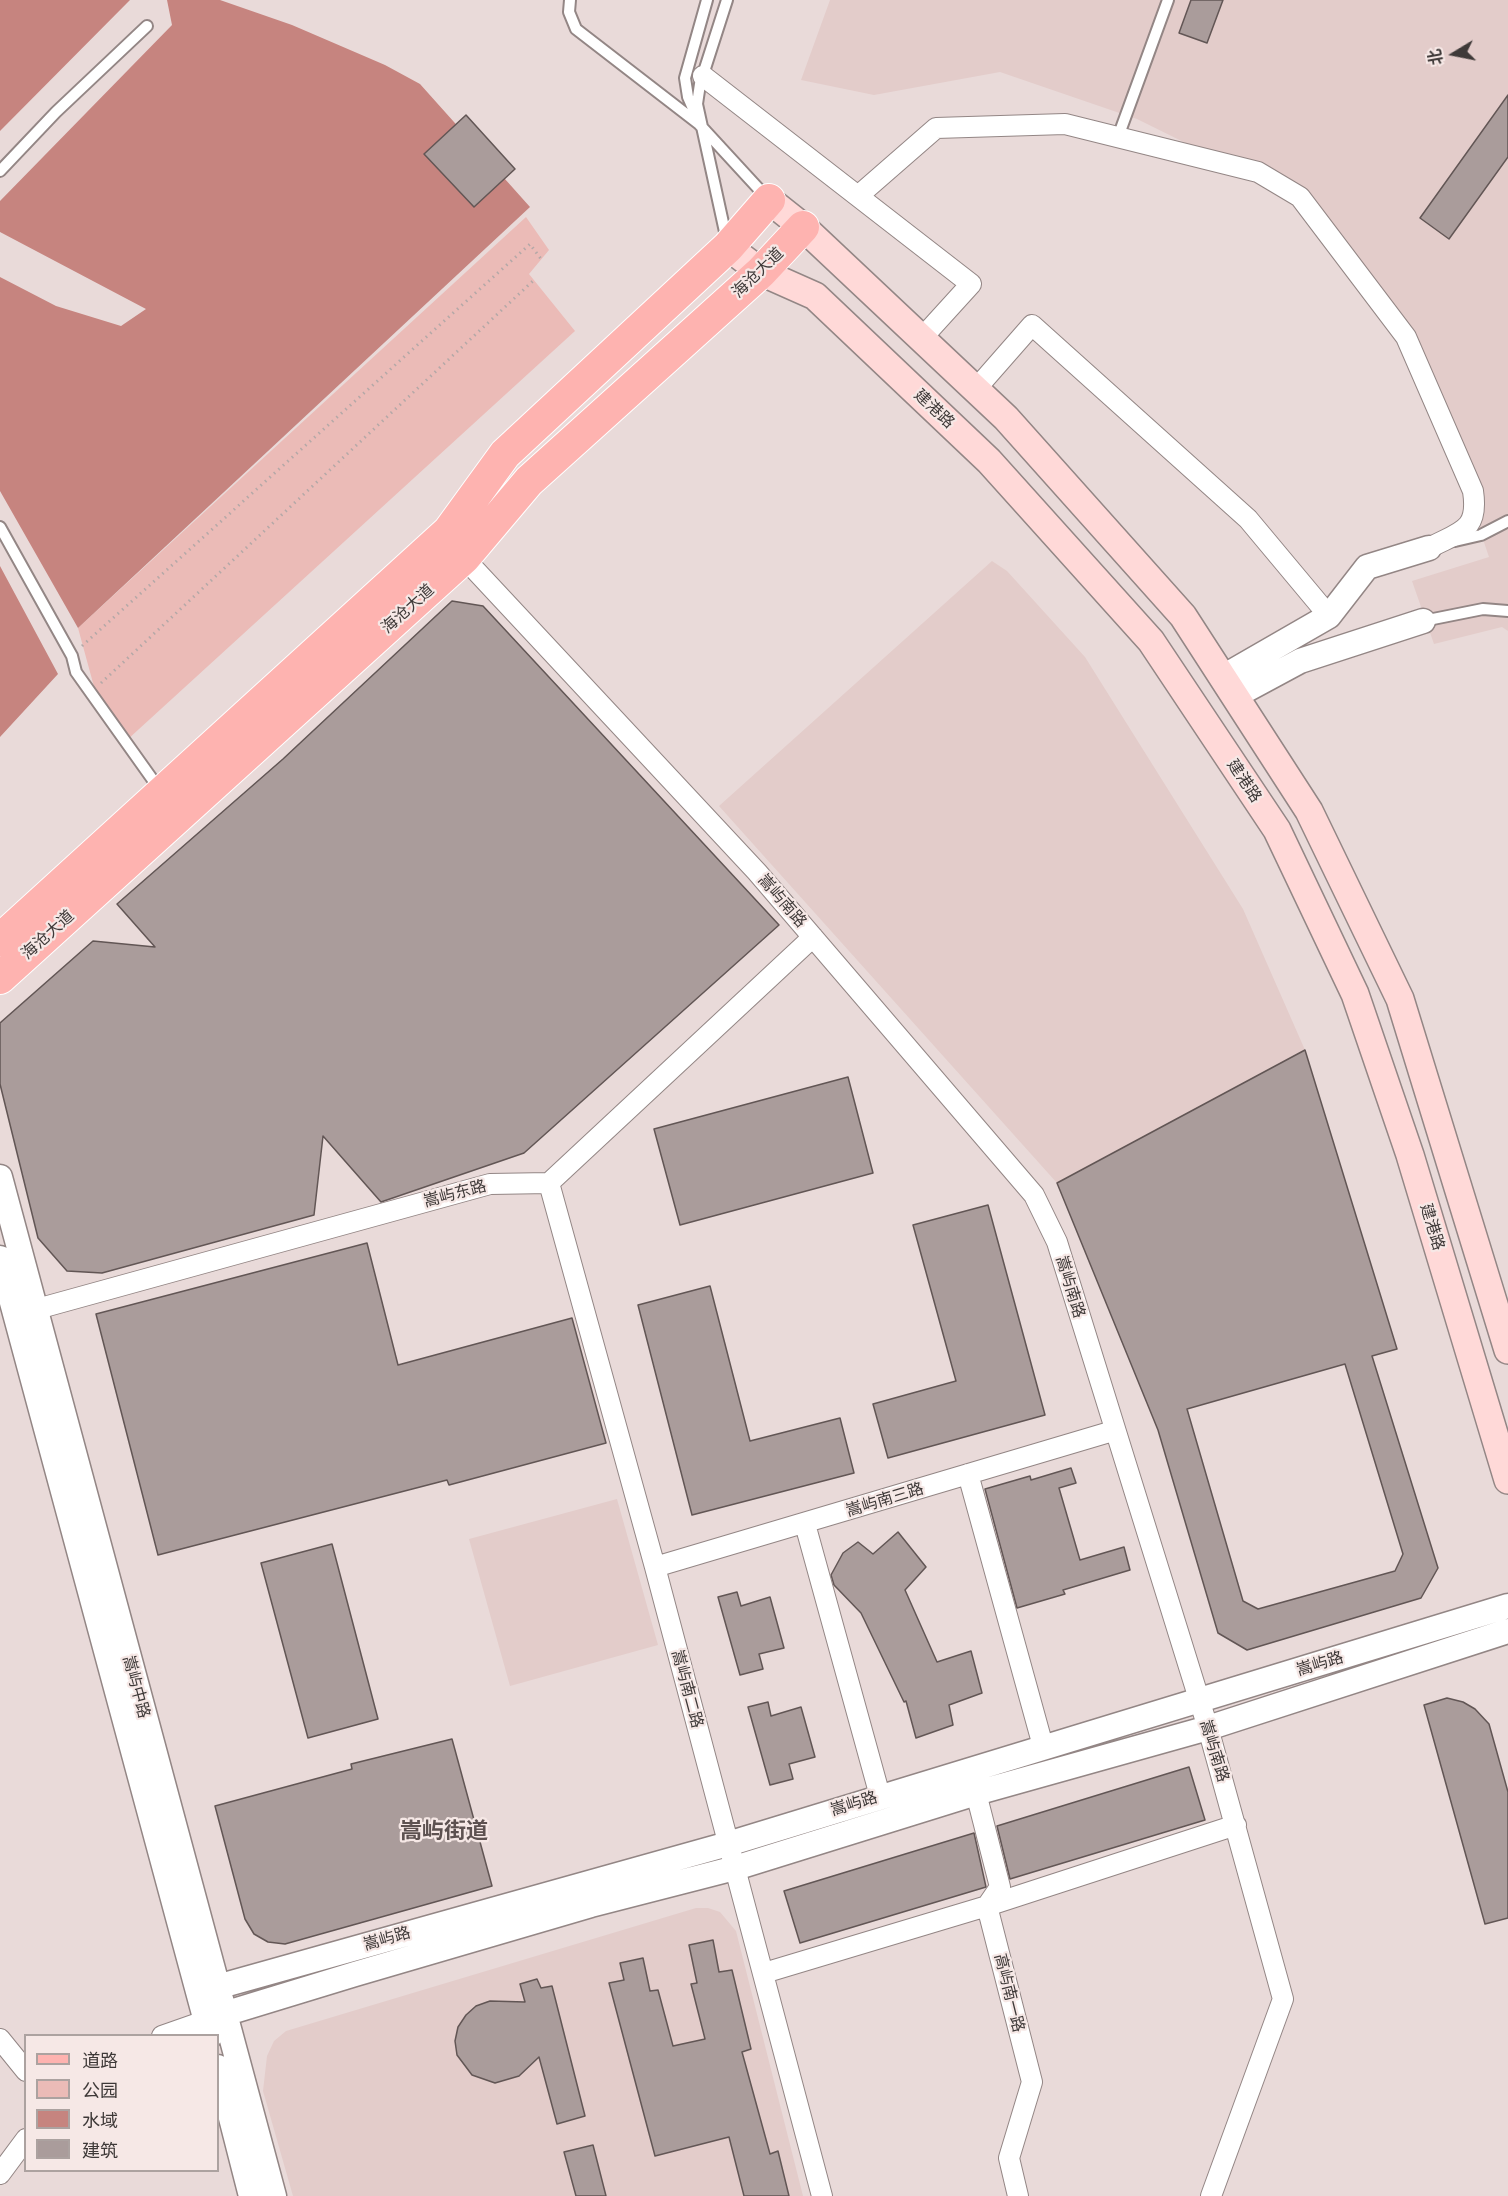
<!DOCTYPE html>
<meta charset="utf-8">
<style>
body{margin:0}
#map{position:relative;width:1508px;height:2196px;overflow:hidden;background:#e9dad9;font-family:"Work Sans","Noto Sans SC",sans-serif}
canvas{display:block}
.legend{position:absolute;left:24px;top:2034px;width:195px;height:138px;box-sizing:border-box;background:#f6e8e6;border:2px solid #aca2a0;margin:0;padding:8px 10px;list-style:none;font-size:18px;color:#3e3938}
.legend li{display:flex;align-items:center;gap:12px;height:30px}
.legend b{width:30px;border:2px solid #aca2a0}
.north{position:absolute;left:1424px;top:24px;width:60px;height:60px;-webkit-text-stroke:4px #f6e8e6;paint-order:stroke;rotate:260deg;font-size:16px;font-weight:700;line-height:24px;text-align:center;color:#3e3938}
.north::after{content:'';display:block;margin:auto;width:21px;height:27px;background:#3e3938;clip-path:polygon(50% 0,100% 100%,50% 72%,0 100%)}
</style>
<div id="map">
<canvas width="1508" height="2196"></canvas>
<ul class="legend">
<li><b style="height:8px;background:#feb3b0"></b>道路</li>
<li><b style="height:16px;background:#ebbbb7"></b>公园</li>
<li><b style="height:16px;background:#c6847f"></b>水域</li>
<li><b style="height:16px;background:#aa9c9b"></b>建筑</li>
</ul>
<div class="north">北</div>
</div>
<script>
const context = document.querySelector('canvas').getContext('2d');
context.lineJoin = 'round';
function paint(path, color) { context.fillStyle = color; context.fill(path, 'evenodd'); }
function strokePath(path, color, width, dash) { context.strokeStyle = color; context.lineWidth = width; context.lineCap = dash ? 'butt' : 'round'; context.setLineDash(dash || []); context.stroke(path); }
function write(font, color, halo, rows, align = 'center') {
  context.font = font + ' "Work Sans","Noto Sans SC",sans-serif'; context.lineWidth = 4.5; context.setLineDash([]); context.textBaseline = 'middle'; context.strokeStyle = halo; context.fillStyle = color; for (const [text, x, y, turn = 0] of rows) {
    context.save(); context.translate(x, y); context.rotate((+turn || 0) * Math.PI / 180); context.textAlign = isNaN(turn) ? turn : align; if (halo) context.strokeText(text, 0, 0); context.fillText(text, 0, 0); context.restore();
  }
}
const built = new Path2D(`
 M830,0H1508V631L1502,627L1434,644L1412,581L1489,557L1468,495L1402,340L1297,198L1137,119L1000,72L874,95L801,80Z
 M992,561L1007,571L1085,657L1243,909L1305,1050L1057,1183L719,806Z
 M617,1499L658,1645L510,1686L469,1539Z
 M696,1908H708L720,1912L736,1931L803,2196H293L263,2091L267,2056L274,2041L286,2031Z`);
const green = new Path2D(`
 M526,217L549,250L529,274L575,331L127,740L96,694L78,628Z`);
const water = new Path2D(`
 M0,0H130L0,131Z
 M167,0H220L292,25L385,65L420,84L530,207L78,628L0,491V277L56,306L121,326L146,309L0,232V201L172,25Z
 M0,566L58,674L0,737Z`);
const building = new Path2D(`
 M1191,0H1223L1207,43L1179,33Z
 M1508,95V157L1449,239L1420,218Z
 M466,115L515,169L474,207L424,154Z
 M452,601L483,606L779,925L524,1153L381,1202L323,1136L314,1215L102,1273L67,1271L38,1238L0,1084V1023L93,941L155,947L117,904L283,759Z
 M1305,1050L1397,1349L1372,1356L1438,1568L1421,1598L1247,1650L1218,1633L1158,1430L1057,1183ZM1345,1364L1403,1554L1395,1571L1258,1609L1243,1601L1187,1409Z
 M848,1077L873,1173L680,1225L654,1129Z
 M988,1205L1045,1415L888,1458L873,1404L956,1381L913,1225Z
 M367,1243L398,1365L572,1318L606,1443L449,1485L447,1480L158,1555L96,1314Z
 M710,1286L750,1441L840,1418L854,1473L692,1515L638,1305Z
 M1071,1468L1076,1483L1059,1488L1080,1560L1124,1547L1130,1570L1063,1590L1065,1594L1017,1608L985,1489L1030,1476L1031,1480Z
 M898,1532L926,1567L905,1590L937,1662L971,1651L982,1693L949,1705L953,1725L916,1738L906,1701L904,1702L861,1613L834,1585L831,1575L843,1553L858,1542L873,1554Z
 M332,1544L378,1719L308,1738L261,1563Z
 M737,1592L741,1606L770,1597L784,1648L759,1654L763,1669L740,1675L718,1597Z
 M1447,1698L1463,1702L1475,1709L1489,1724L1508,1792V1918L1485,1924L1424,1705Z
 M768,1702L771,1716L801,1707L815,1757L789,1764L793,1779L770,1785L748,1707Z
 M452,1739L492,1886L285,1944L268,1942L254,1934L245,1919L215,1806L352,1769L351,1764Z
 M1189,1767L1205,1820L1010,1879L997,1826Z
 M974,1833L986,1887L800,1943L784,1891Z
 M713,1940L719,1972L732,1970L751,2049L742,2052L770,2154L778,2151L789,2196H744L729,2137L655,2156L609,1983L624,1980L620,1963L643,1958L650,1991L658,1990L673,2046L705,2039L691,1984L697,1983L689,1945Z
 M537,1979L541,1988L552,1986L585,2116L557,2124L539,2057L519,2076L495,2083L472,2075L457,2055L455,2041L458,2027L466,2015L476,2006L490,2001L525,2002L520,1984Z
 M593,2145L606,2196H576L564,2152Z`);
const path = new Path2D(`
 M82,646L530,244L541,259
 M101,683L534,280`);
const service = new Path2D(`
 M570,0L569,12L576,29L699,124L768,199
 M727,0L700,84L697,104L727,241
 M695,113L688,97L685,78L707,0
 M1118,137L1168,0
 M0,171L56,112L147,26
 M0,527L72,656L76,672L160,790
 M1455,541L1481,535L1508,521
 M1423,621L1483,609L1508,611`);
const minor = new Path2D(`
 M703,76L971,284L921,339
 M858,196L936,128L1065,124L1258,172L1300,197L1406,337L1473,491C1479,531 1461,531 1429,548
 M975,390L1032,325L1248,519L1329,616
 M464,558L757,872L1034,1195L1057,1242L1208,1728L1283,1999L1211,2196
 M549,1183L655,1567L822,2196
 M23,1318L37,1309L490,1184L549,1183L813,937
 M968,1474L1043,1746
 M805,1524L880,1796
 M655,1567L1113,1431
 M976,1793L1000,1887L987,1906L1032,2082L1009,2158L1018,2196
 M764,1973L987,1906L1236,1825
 M162,2036L219,2016
 M0,2039L26,2071
 M0,2174L26,2139`);
const tertiary = new Path2D(`
 M1223,677L1329,616L1367,567L1429,548
 M1235,696L1300,661L1423,621
 M0,1177L274,2196
 M0,1258L210,2036
 M199,1995L217,1987L728,1844L1508,1606
 M224,2014L355,1974L591,1905L735,1868L976,1793L1208,1728L1508,1631
 M218,2067L251,2196`);
const secondary = new Path2D(`
 M769,200L803,227L1006,418L1183,616L1309,811L1400,999L1508,1350
 M728,247L761,272L815,296L989,461L1151,641L1277,830L1355,994L1410,1155L1508,1480`);
const primary = new Path2D(`
 M0,940L449,531L505,454L728,247L769,200
 M0,978L464,558L529,481L761,272L803,227`);
const streetNames = [
 ["海沧大道",758,273,-44],
 ["建港路",934,409,43],
 ["海沧大道",408,609,-42],
 ["建港路",1244,781,56],
 ["嵩屿南路",782,901,49],
 ["海沧大道",48,935,-42],
 ["嵩屿东路",455,1194,-15],
 ["建港路",1432,1227,73],
 ["嵩屿南路",1070,1287,73],
 ["嵩屿南三路",885,1500,-17],
 ["嵩屿路",1320,1664,-17],
 ["嵩屿中路",136,1687,75],
 ["嵩屿南二路",687,1689,75],
 ["嵩屿南路",1214,1751,73],
 ["嵩屿路",854,1804,-17],
 ["嵩屿路",387,1939,-16],
 ["高屿南一路",1009,1993,76]
];
const districtNames = [
 ["嵩屿街道",444,1832]
];
paint(built, '#e3ccca');
paint(green, '#ebbbb7');
paint(water, '#c6847f');
paint(building, '#aa9c9b');
strokePath(building, '#625655', 1.5);
strokePath(service, '#938685', 14);
strokePath(minor, '#938685', 22);
strokePath(tertiary, '#938685', 27);
strokePath(secondary, '#938685', 30);
strokePath(primary, '#fff', 34);
strokePath(path, '#b4a8a7', 3, [1.5, 4.5]);
strokePath(service, '#fff', 10);
strokePath(minor, '#fff', 20);
strokePath(tertiary, '#fff', 24);
strokePath(secondary, '#ffd9d8', 27);
strokePath(primary, '#feb3b0', 32);
write('16px', '#3e3938', '#f6e8e6', streetNames);
write('bold 22px', '#5d5150', '#f6e8e6', districtNames);
</script>
